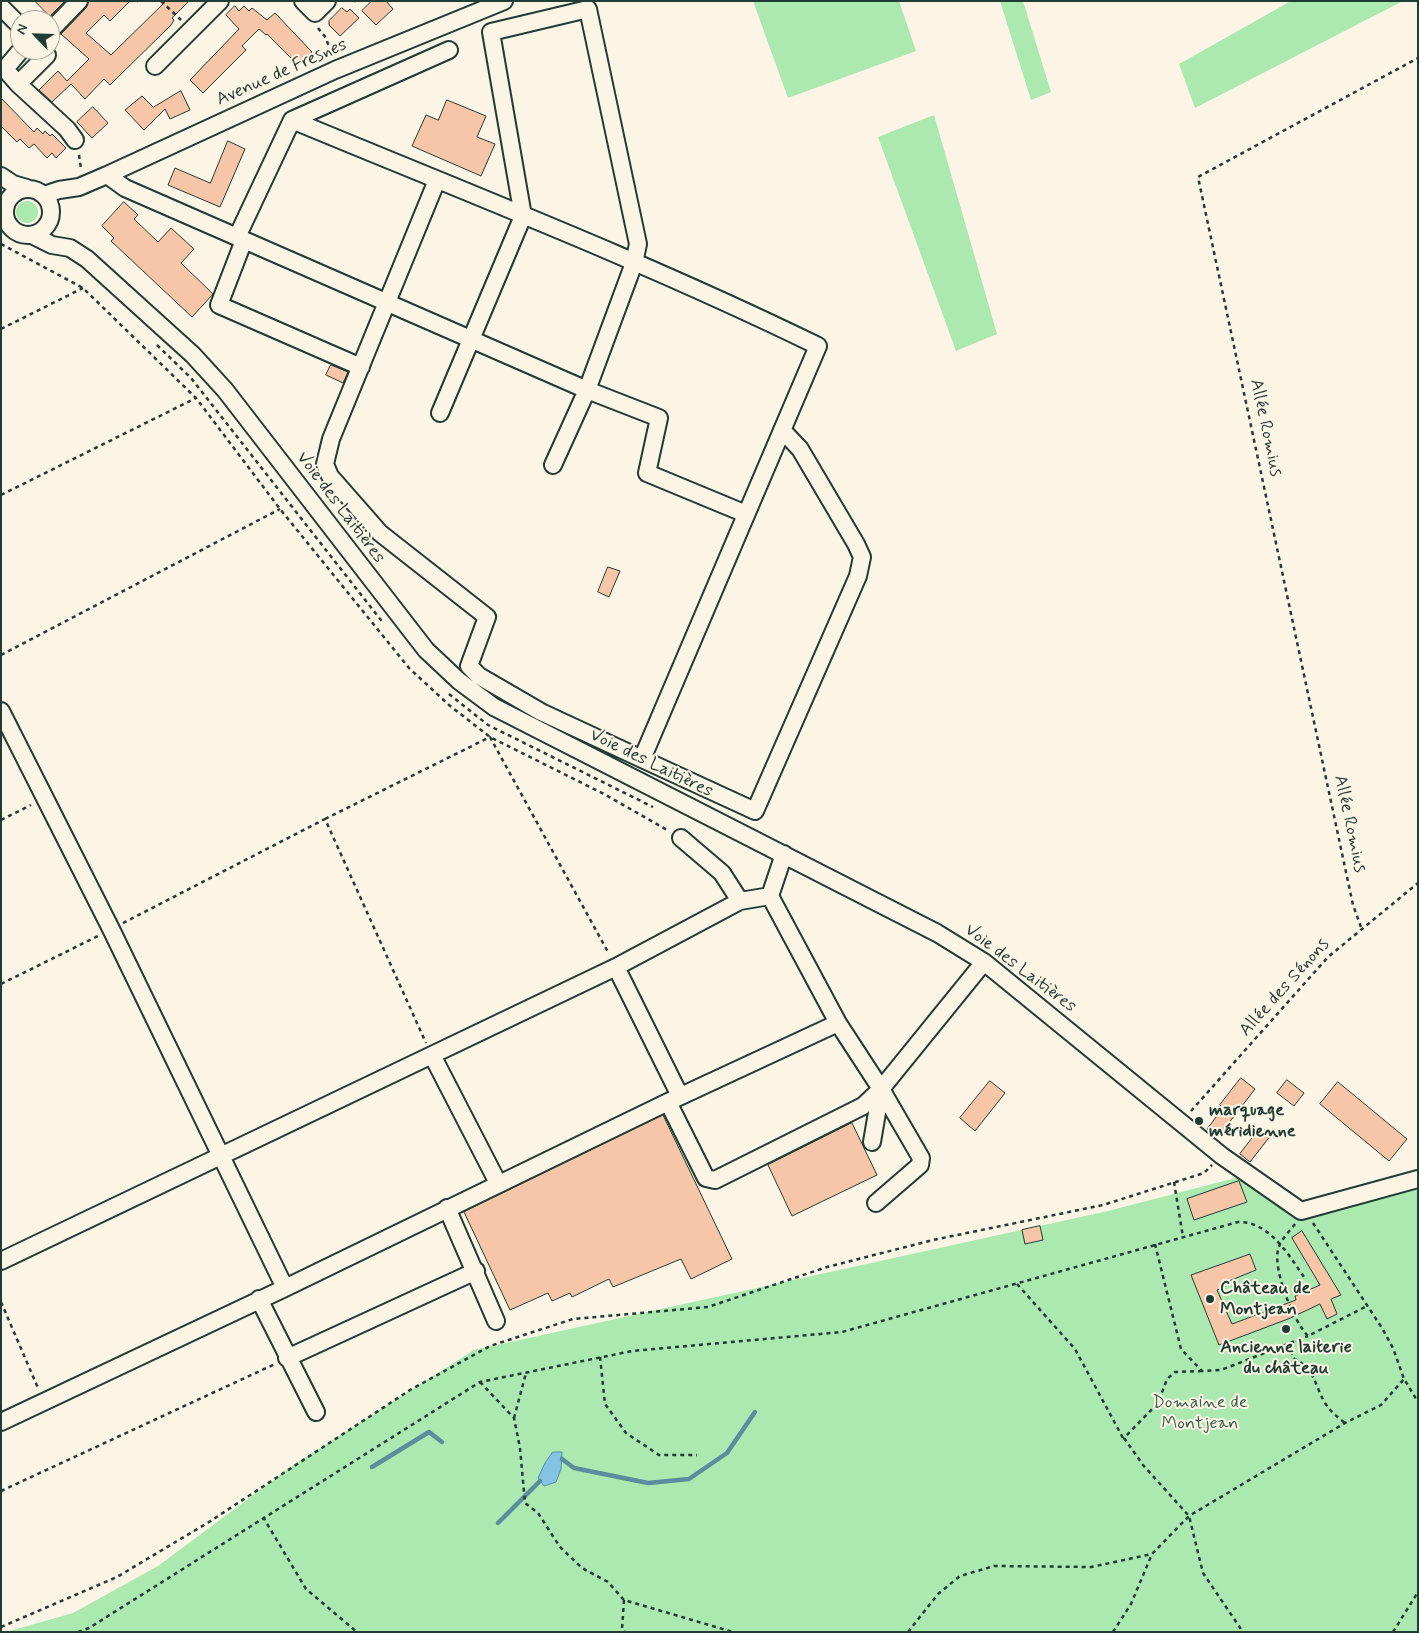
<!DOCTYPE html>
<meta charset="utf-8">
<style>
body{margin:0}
#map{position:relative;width:1419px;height:1633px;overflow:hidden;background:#fcf5e5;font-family:Mynerve,sans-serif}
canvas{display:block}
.frame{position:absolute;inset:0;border:2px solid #1f3d34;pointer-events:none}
.north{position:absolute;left:10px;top:10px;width:50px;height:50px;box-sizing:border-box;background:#fcf5e5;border:1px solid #a4ab9e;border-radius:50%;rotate:294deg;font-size:14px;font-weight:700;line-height:20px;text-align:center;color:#1f3d34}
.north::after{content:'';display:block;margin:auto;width:18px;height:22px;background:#1f3d34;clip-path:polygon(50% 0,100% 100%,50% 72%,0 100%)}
</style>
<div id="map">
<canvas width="1419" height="1633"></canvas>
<div class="frame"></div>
<div class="north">N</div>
</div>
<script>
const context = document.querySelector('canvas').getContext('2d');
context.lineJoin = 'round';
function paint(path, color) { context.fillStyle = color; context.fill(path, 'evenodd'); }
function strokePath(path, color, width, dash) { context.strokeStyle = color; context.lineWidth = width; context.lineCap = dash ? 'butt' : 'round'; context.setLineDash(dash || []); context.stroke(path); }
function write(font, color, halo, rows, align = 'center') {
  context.font = font + ' Mynerve,sans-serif'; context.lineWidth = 4; context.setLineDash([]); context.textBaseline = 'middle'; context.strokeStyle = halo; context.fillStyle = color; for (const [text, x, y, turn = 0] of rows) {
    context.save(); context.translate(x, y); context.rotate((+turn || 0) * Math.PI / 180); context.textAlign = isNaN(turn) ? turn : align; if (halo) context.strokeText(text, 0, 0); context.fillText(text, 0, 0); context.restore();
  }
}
const green = new Path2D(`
 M753,1H899L916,51L788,98Z
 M1000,1H1023L1051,92L1031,100Z
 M1291,1H1403L1195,108L1179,64Z
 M934,115L997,334L956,351L878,137Z
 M16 212a11 11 0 1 1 22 0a11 11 0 1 1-22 0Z
 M1239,1177L1293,1214L1418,1183V1632H6L73,1613L158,1566L295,1464L474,1350L1108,1211Z`);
const water = new Path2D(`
 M553,1452H562L561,1469L556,1482L544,1486L538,1478L545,1463Z`);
const stream = new Path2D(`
 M562,1459L574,1468L648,1483L689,1479L727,1453L755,1412
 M372,1467L429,1432L442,1442
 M498,1523L540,1481`);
const building = new Path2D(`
 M35,1H65L50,16Z
 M89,1H130L110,21L104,15L86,33L111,55L166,1H189L172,18L174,20L171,25L110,85L104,79L85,99L71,84L52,102L39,90L58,71L67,81L89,59L61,34L86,8Z
 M372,1H386L393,9L376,25L362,11Z
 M235,6L239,11L244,6L249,11L252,8L267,20L275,13L312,52L298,65L267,34L266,35L259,29L242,46L246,50L203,93L190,80L239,29L226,15Z
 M342,8L347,12L350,9L359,18L340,36L329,25V21Z
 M181,91L190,110L170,119L165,109L144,130L125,110L142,96L153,107Z
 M1,98L34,132L37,128L43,134L45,131L50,136L52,134L66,148L56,158L52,153L47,158L34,144L29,148L20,139L17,142L1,126Z
 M447,100L486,116L477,137L495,144L481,176L412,146L426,115L438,120Z
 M93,107L108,123L92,138L77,122Z
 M228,141L245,149L220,207L168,185L175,168L210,183Z
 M124,202L138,215L134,219L158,242L171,228L194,249L181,263L213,294L192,317L111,241L114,238L102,226Z
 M331,365L348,372L343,383L326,375Z
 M608,567L620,571L609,597L598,592Z
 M1241,1078L1255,1089L1218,1137L1207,1129L1223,1108L1220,1105Z
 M1287,1080L1304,1093L1294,1106L1277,1093Z
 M990,1081L1005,1093L975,1131L960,1118Z
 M1338,1082L1407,1139L1389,1161L1320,1104Z
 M663,1115L732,1259L691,1279L681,1259L613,1287L609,1279L572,1297L570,1293L552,1301L548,1293L510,1310L464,1212Z
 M852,1123L877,1175L792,1216L768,1165Z
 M1261,1127L1271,1135L1250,1162L1240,1154Z
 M1239,1181L1247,1202L1194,1220L1187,1199Z
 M1040,1226L1043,1240L1025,1244L1022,1230Z
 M1302,1231L1341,1295L1331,1299L1337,1314L1327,1319L1320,1304L1288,1319L1219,1345L1191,1275L1250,1254L1256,1270L1224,1283L1225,1287L1217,1290L1232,1324L1296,1300L1295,1296L1320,1285L1292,1238Z`);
const path = new Path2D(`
 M137,1H138
 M161,1L181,20
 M354,1H356
 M318,28L326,38L332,56
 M79,155L81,169
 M1,244L83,288L196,398L280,509L409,668L449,705L490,737L604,794L669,831
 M1,329L83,288
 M157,345L191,378L384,624
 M1,495L196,398
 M1,655L280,509
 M449,694L488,725L653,807
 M325,819L490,737L609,954
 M1,820L31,805
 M123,923L325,819L426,1043
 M1361,927L1353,905L1198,177L1418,58
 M1,984L98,936
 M1191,1111L1328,957L1418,883
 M1174,1182L1183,1237
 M1313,1223L1382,1328L1393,1348L1404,1379L1418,1402
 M1295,1224C1289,1232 1280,1240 1278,1250C1273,1271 1294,1322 1308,1336L1367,1306
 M1155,1244L1181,1349L1202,1371L1221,1370L1308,1336
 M1017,1284L1075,1349L1123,1438
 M1,1302L38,1388
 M1289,1343L1293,1358C1316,1370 1313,1382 1325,1403C1330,1411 1337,1417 1345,1423
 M600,1357L605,1404L626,1433L659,1455H697
 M1202,1371L1175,1372L1167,1379L1158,1403L1124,1438L1143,1465L1189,1516L1203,1573L1243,1632
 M480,1382L514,1418L520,1448L525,1503L538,1513L560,1547L582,1568L608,1582L624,1600L733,1632
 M514,1418L526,1373
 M1,1491L275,1364
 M263,1517L306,1589L357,1632
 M624,1600L622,1629L625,1632
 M1,1627L117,1577L209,1522L410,1390L490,1346L573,1319L708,1307L827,1267L933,1240L1103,1205L1204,1173L1212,1165
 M78,1632L89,1628L480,1382L632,1351L842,1332L1238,1222C1270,1221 1290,1257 1306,1280
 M908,1632L938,1594L960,1576L994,1566L1091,1567L1152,1554
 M1113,1632L1131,1604L1152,1554L1189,1516L1345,1423L1381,1405L1404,1379
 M1393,1632L1418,1592`);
const minor = new Path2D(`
 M303,1L315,13L327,1
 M1,7L20,26
 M50,31L79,1
 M21,50L5,69L18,84L47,55L43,50
 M155,66L220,1
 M18,84L67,129L75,140
 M292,120L449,50
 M107,175L125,188L237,237L292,120C468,193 646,262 818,346L642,759L541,712L479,676L469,666L487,617L380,533L330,476L325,464L331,439L437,180
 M1,176L13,184L27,188
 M5 212a23 23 0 1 1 46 0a23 23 0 1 1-46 0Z
 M44,195L59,190L79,187L107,175L335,70L504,1
 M32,235L52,245L70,248L87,259L193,355L225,390L426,650L459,681L494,707L937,933L984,962L1222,1156L1301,1211L1418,1179
 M237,237L587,390L659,418L647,473L746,514
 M244,240L219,305L361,367
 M440,413L523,216L491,32L588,9L638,244L634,263L587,390L553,465
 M1,711L111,929L285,1288
 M642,759L755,811L858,576L862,557L856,544L800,449L782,430
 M681,838L722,873L740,901
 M616,967L680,1096
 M838,1023L881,1089L921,1158L920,1165L876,1203
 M432,1055L498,1183
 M668,1102L706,1178L715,1180L863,1106L881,1089L984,962
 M872,1142L881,1089
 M447,1208L496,1321
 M1,1261L616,967L740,901L770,896
 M259,1299L316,1412
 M287,1358L476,1271
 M1,1422L285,1288L668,1102L838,1023L770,896L784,854`);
const markers = [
 [1199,1121,5,"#1f3d34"],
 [1210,1299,5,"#1f3d34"],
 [1286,1329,5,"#1f3d34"]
];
const streetNames = [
 ["Avenue de Fresnes",282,73,-24],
 ["Allée Romius",1265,428,78],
 ["Voie des Laitières",340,508,53],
 ["Voie des Laitières",651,764,26],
 ["Allée Romius",1349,824,78],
 ["Voie des Laitières",1020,969,37],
 ["Allée des Sénons",1285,988,-48]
];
const poiNames = [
 ["marquage",1209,1111],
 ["méridienne",1209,1132],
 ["Château de",1220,1289],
 ["Montjean",1220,1310],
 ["Ancienne laiterie",1286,1348,"center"],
 ["du château",1286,1369,"center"]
];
const parkNames = [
 ["Domaine de",1200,1403],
 ["Montjean",1200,1424]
];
paint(green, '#abe9b0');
paint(water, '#84c3e4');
strokePath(water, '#5c8d9e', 1);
strokePath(stream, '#5c8d9e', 4.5);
paint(building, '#f7c5a7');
strokePath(building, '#1f3d34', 1);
strokePath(minor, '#1f3d34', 20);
strokePath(path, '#1f3d34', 2.5, [4, 4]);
strokePath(minor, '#fcf5e5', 16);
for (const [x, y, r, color] of markers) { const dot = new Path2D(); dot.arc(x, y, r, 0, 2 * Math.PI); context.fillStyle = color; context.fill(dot); strokePath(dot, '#fcf5e5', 2); }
write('18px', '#1f3d34', '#fcf5e5', streetNames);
write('bold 18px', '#1f3d34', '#fcf5e5', poiNames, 'left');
write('18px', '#3b5f4d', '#fcf5e5', parkNames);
</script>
